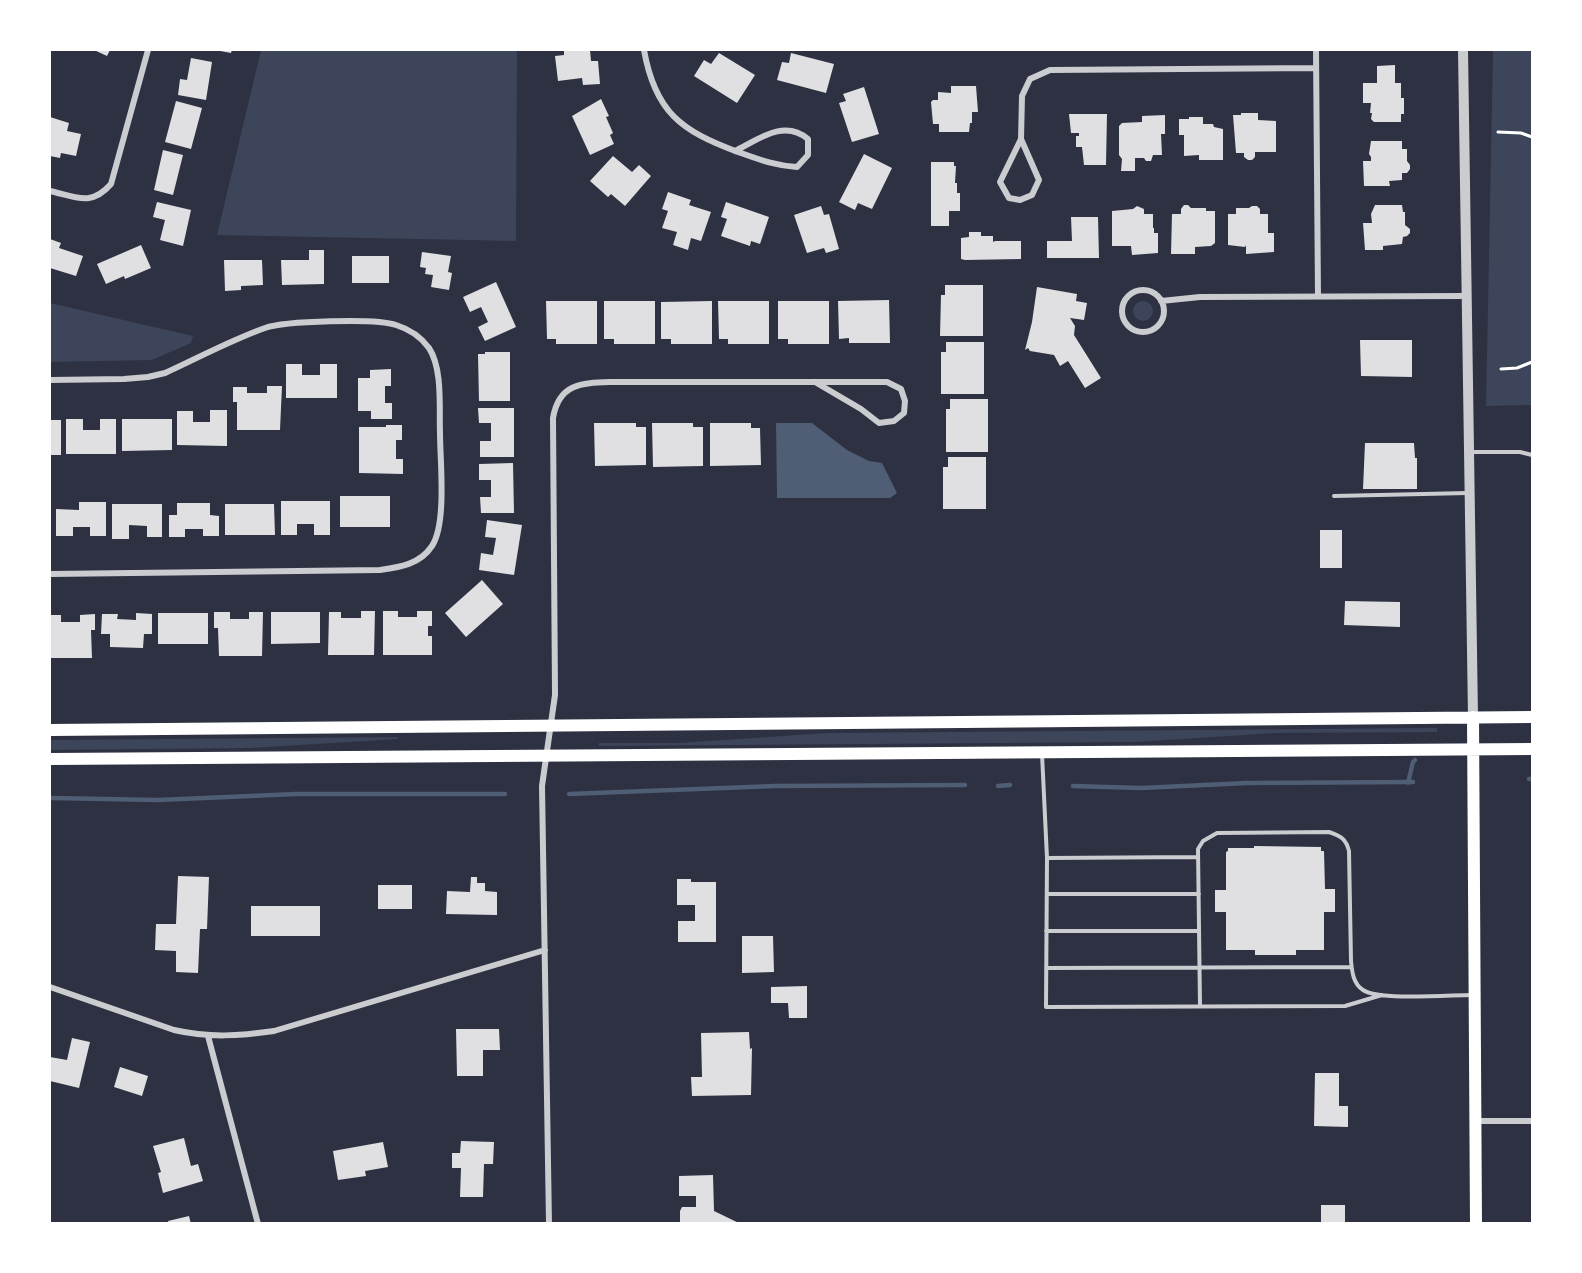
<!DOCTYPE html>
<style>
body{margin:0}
#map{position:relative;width:1582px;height:1273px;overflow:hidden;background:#2d3142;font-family:Helvetica,sans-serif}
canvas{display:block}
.frame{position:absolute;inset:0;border:51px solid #fff;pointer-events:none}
</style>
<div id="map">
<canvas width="1582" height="1273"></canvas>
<div class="frame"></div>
</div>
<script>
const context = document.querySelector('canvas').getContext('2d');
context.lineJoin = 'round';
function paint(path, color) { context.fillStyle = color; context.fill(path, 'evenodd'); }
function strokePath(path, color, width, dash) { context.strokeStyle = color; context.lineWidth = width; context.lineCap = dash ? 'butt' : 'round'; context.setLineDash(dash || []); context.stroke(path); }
const green = new Path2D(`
 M261,50H517L516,241L217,235Z
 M1493,50H1532V405L1486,406Z
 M1133 311a10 10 0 1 1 20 0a10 10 0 1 1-20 0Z
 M50,303L193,336L191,343L152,360L50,362Z
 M1437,728V732L1275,733L1137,742L599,746V743H679L827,733Z
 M398,737V739L251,748L50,750V740Z`);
const water = new Path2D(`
 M776,423H812L847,450L869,461L882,463L897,493L890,498H777Z`);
const stream = new Path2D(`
 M1529,779H1532
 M1408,783L1413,762L1415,760
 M998,786L1010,785
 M1073,786L1141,788L1247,783L1413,782
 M569,794L775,786L965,785
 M50,798L158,800L296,794H505`);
const building = new Path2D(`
 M94,50H110L107,56Z
 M215,50H232L231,53Z
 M564,50H590L591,61H598L600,84L583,85L582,78L558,81L555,56L564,55Z
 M719,53L755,75L737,103L694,76L704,60L711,64Z
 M791,53L834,64L826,93L777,80L782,62L789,63Z
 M191,58L212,62L206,100L178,95L180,79L187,80Z
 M1395,65V83H1401V98H1404V114H1401V122H1374L1371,119L1372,113H1370L1371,103H1363V83H1377V66Z
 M951,86H976L978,112H972V123H970L969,132H939V124H933L931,102L933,100H938V92L951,93Z
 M864,87L879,134L852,142L839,103L846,101L843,94Z
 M601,99L609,116L606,117L613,133L610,135L614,144L590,155L572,116Z
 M176,101L202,108L191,149L165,142Z
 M1241,113H1258V120L1276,121V152H1255V157L1252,160H1248L1244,157V153H1236L1233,115H1241Z
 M1069,114H1107L1106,165H1084L1082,147H1076V136H1079V133H1071Z
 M1165,115V134H1161L1162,155H1153L1151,161H1146L1144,158H1135V171H1121L1122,159L1119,155V126L1122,123L1142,122V116Z
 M50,117L69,123L67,131L81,134L76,156L61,153L60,158L50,156Z
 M1189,117H1203V124H1213L1214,127L1223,129V160H1199V155L1184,156V135H1179V119H1189Z
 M1371,141H1402V149H1407V161L1410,165V169L1407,173H1402V180L1389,181L1390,186H1364L1363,161H1371V157L1369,154Z
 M163,150L183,155L173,195L154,190Z
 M864,154L892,168L872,209L858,203L855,210L839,202Z
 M613,156L632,172L639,165L651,176L625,206L611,194L608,197L590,181Z
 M931,162H954V166H956L955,183H957V193H960V211H949V226H931Z
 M668,192L691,200L689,205L711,212L701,241L691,238L688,250L673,245L677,232L662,228L668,211L662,209Z
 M157,202L191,210L183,246L160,240L165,220L153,217Z
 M726,202L769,217L760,244L751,241L750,246L721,236L727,219L721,217Z
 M1184,205H1188L1191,208H1206V211H1215V243L1211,246L1195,247V254H1171L1172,214H1181V209Z
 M1375,205H1402L1403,212H1405V225L1410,229V233L1407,236L1403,237L1402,244L1383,246V250H1365L1363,223H1372L1371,214Z
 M821,206L824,215L829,214L839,249L826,253L824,248L807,253L794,215Z
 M1137,206L1144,209V214H1153V228H1154V233H1158V253L1132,255L1131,246H1112V211L1133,209Z
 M1252,206H1257L1260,209V214H1268V233H1274V252L1246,254V245L1245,247L1228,245V214H1236V208H1249Z
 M1071,217H1098L1099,258H1047V241H1072Z
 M969,232H981V236H993V242L995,241H1021V259L965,260L961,259V238L969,237Z
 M50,239L61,243L59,248L83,256L76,276L50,268Z
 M141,245L151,268L125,279L124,276L106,284L97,264Z
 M309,250H324V284L282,285L281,260H309Z
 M422,252L451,256L448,272L452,273L449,290L431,287L433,275L425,274L426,268L420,267Z
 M352,256H389V283H352Z
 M224,260H262L263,285L241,286V290L225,291Z
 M496,282L516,327L485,341L478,327L488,322L481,307L470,312L463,297Z
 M945,285H983V336H940L941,295H945Z
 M1037,287L1077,294L1076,301L1087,303L1084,320L1070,318L1075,326L1074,335L1101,378L1085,388L1068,361L1060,366L1054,355L1030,351L1028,348L1025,350L1032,322Z
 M889,300L890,343H849V338L839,339L838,301Z
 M546,301H597V344H556V339H547Z
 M604,301H655V344H614V339H604Z
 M712,301V344H671V339H661V302Z
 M718,301H769V344H728V339H719Z
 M778,301H829V344H788V339H778Z
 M1360,340H1412V377L1361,376Z
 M946,342H984V394H941V352H946Z
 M485,352H510V401H479L478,354H485Z
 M286,364H302V375H320V364H337V398H286Z
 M391,369V386H385V403H392V419H371V411H358V378H370V370Z
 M267,386H282L280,430H237V402H233V387H247V393H267Z
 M950,399H988V452H946V409H950Z
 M478,408H514V457H480V441H491V423H479Z
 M210,410H227V446L177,445V411H193V422H210Z
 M66,419H83V430H100V419H116V454H66Z
 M122,419H172V450L122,451Z
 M50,420H61V455H50Z
 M594,423H636V427H646V465L595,466Z
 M652,423H693V427H703V466L653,467Z
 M710,423H751V428H760L761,465L710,466Z
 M386,425H402V440H396V459H403V474L359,473V427H386Z
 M1365,443H1414L1415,458H1417V489H1363Z
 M948,457H986V509H943V467H948Z
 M513,463L514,513H481L480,497H491V480H479V464Z
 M340,496H390V527H340Z
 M281,501H330V535H314V524H297V535H281Z
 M79,502H106V536H90V527H73V536H56V509L79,510Z
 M177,503H210V515L219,516V536H203V529H185V537H169V515H177Z
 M112,504H162V537H147V526L129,525V539H112Z
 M225,504H274L275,535H225Z
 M487,520L522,525L514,575L479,570L481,553L493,555L496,538L485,537Z
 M1320,530H1342V568H1320Z
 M482,580L503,604L466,637L445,613Z
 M1345,601L1400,602V627L1344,625Z
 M361,611H375L374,655H328L329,612H341V618H361Z
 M383,611H398V617H417V611H432V626H428V636H432V655H383Z
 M214,612H230V619H249V612H263L262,656H219L218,628H214Z
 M271,612H320V643L271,644Z
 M136,613L152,614V634H144L143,648L110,647V634H101L102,614H118L117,619L136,620Z
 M158,613H208V644H158Z
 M95,614V630H91L92,658H50V615H61V622H80V615Z
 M1254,846L1321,847V851H1324L1325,889H1335V912H1324V950H1296V955H1255V950H1226V912H1215V890H1226V852L1228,851V848H1254Z
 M178,876L209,877L207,929H200L198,973L176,972V951L155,950L156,924H176Z
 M471,877H477V883H485V891L497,892V915L446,914L447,891L470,892Z
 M677,879H691V882H716V942H678V921H695V905H677Z
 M378,885H412V909H378Z
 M251,906H320V936H251Z
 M742,936H773L774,972L742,973Z
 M807,986V1018H789L788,1003H771V987Z
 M456,1029H499L500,1050H483V1076H457Z
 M749,1032L750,1049L752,1048L751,1095L692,1096L691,1077H702L701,1033Z
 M72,1038L90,1042L79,1088L50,1081V1057L67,1060Z
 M120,1067L148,1076L142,1096L114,1087Z
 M1315,1073H1339V1106H1348V1127L1314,1126Z
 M184,1138L191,1166L198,1164L203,1181L163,1193L158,1173L161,1172L153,1146Z
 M461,1141L494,1142L493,1164H484L483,1197H460L461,1168H452V1153H460Z
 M383,1142L388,1167L365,1171L366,1176L338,1180L333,1151Z
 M713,1175L714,1211L741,1224H680V1211L682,1207H696V1196H679V1176Z
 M1321,1205H1345V1224H1321Z
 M189,1216L191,1224H169L168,1221Z`);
const path = new Path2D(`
 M1498,132L1521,133L1532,137
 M1501,369L1517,368L1532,362`);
const service = new Path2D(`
 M1471,452H1520L1532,455
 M1334,496L1468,493
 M1042,754L1047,858L1046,1007L1345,1006L1382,995
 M1047,858L1198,857
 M1047,894H1199
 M1046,931H1199
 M1046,968L1351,967
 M1200,1006L1198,849L1203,841L1217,833L1329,832C1341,836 1346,839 1349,851L1351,961C1352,971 1353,984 1363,990C1380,1001 1450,995 1472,995`);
const minor = new Path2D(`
 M644,50C655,112 681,131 738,152C758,159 775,166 797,167L808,155V139C784,119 759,139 735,151
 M1316,50L1318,296
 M1021,139L1039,180L1032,195L1020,200L1009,198L1000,182L1021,139L1022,96L1030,79L1050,70L1316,68
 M50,191C76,197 91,207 111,184L148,50
 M1122 311a21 21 0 1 1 42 0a21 21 0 1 1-42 0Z
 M1161,301L1200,297L1466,296
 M50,380L124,379L148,377L165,373C198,358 231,340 265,328C284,321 377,318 396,325C409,329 421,337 429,348C443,369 439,409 440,433C440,461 447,523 432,546C420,564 401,567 380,570L50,574
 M50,987L174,1030C209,1038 240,1036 274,1031L545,950
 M208,1036L258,1224
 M1475,1121H1532
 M549,1224L542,786L555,695L553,418C559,383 582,383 612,382H887L901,389L905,401L904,413L894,421L879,423L861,409L815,382`);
const tertiary = new Path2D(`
 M1463,50L1473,717`);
const secondary = new Path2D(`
 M1473,717L1476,1224
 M50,730L1532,717
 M50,759L1532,749`);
paint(green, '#3c4559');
paint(water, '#4f5d75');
strokePath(stream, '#4f5d75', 4.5);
paint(building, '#e0e0e3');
strokePath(path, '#fff', 3);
strokePath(service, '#caccd0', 4);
strokePath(minor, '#caccd0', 6);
strokePath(tertiary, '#caccd0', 10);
strokePath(secondary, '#fff', 12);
</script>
